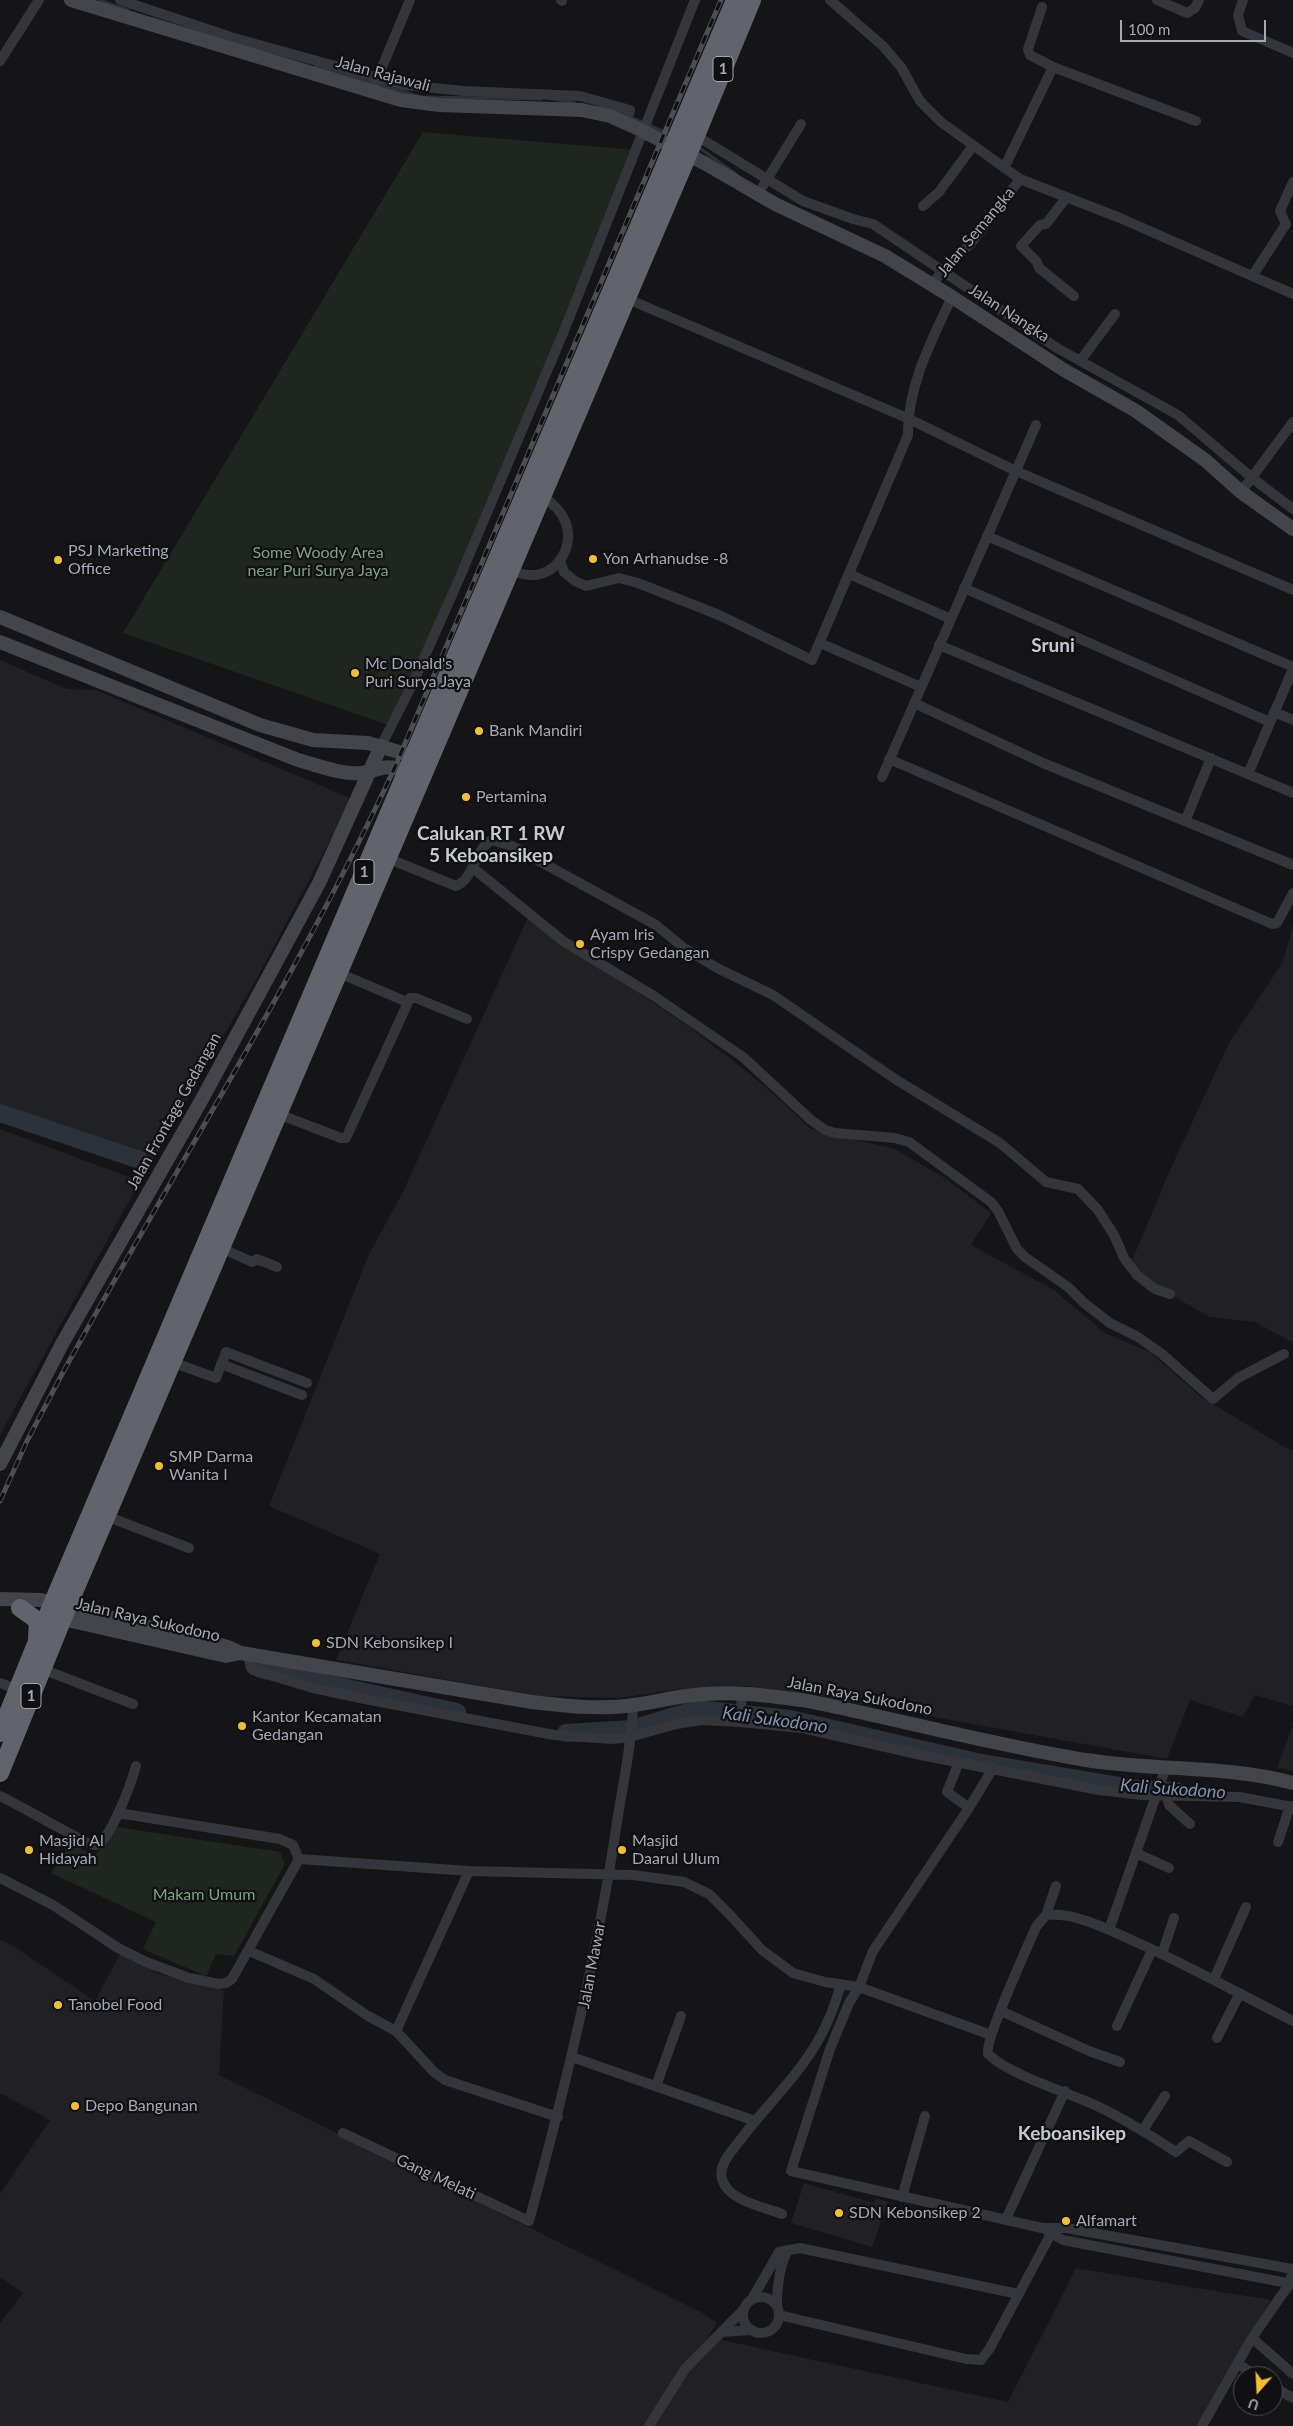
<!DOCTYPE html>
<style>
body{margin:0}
#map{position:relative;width:1293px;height:2426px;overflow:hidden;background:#151416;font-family:Lato,sans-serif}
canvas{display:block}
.north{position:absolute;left:1233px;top:2366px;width:50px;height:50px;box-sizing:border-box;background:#100f11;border:1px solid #4c4d53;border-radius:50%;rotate:199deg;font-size:14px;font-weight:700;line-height:20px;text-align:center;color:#a6aab6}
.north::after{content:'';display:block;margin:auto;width:18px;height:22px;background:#f1bf32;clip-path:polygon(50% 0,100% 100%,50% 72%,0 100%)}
.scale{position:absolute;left:1120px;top:20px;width:146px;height:22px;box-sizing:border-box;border:2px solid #a6aab6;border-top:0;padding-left:6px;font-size:15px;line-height:18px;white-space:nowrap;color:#a6aab6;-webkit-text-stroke:4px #100f11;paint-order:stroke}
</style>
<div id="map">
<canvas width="1293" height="2426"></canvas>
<div class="north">U</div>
<div class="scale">100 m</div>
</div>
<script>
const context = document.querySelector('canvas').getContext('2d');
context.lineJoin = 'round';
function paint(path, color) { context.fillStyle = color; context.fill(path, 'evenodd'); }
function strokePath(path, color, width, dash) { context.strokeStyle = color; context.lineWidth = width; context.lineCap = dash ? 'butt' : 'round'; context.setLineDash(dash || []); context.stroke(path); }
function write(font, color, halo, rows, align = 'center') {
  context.font = font + ' Lato,sans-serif'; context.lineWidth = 4.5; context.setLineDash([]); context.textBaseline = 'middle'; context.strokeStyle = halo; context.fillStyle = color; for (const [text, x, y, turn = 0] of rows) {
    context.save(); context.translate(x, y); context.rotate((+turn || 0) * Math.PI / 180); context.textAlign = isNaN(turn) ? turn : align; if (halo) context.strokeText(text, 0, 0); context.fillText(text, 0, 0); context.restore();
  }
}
const built = new Path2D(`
 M0,660L67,689L96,690L352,799L264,965L152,1162L0,1109Z
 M528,917L692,1029L765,1086L811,1129L895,1149L945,1178L991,1213L971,1245L1054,1290L1105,1333L1150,1352L1200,1396L1293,1452V1706L1255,1695L1243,1717L1190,1700L1167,1759L861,1704L747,1686L681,1689L619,1698L538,1696L336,1660L380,1554L269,1506L369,1254L402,1194Z
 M1293,925V1343L1255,1322L1210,1317L1129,1272L1133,1258L1170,1170L1229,1043L1283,962Z
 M0,1129L140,1181L0,1435Z
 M1293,1725V1771L1277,1768Z
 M0,1940L15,1947L95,2001L122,1950L159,1974L224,1990L219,2075L701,2312L717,2323L708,2337L1008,2402L1076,2268L1271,2300L1199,2426H0V2323L23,2293L0,2277V2194L50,2120L0,2093Z
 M804,2183L874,2203L876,2198L888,2202L872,2247L791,2223Z`);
const green = new Path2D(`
 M423,132L636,150L391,726L123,633Z
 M117,1827L280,1852L285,1864L234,1956L216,1954L206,1976L143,1949L156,1922L51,1873L71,1843L95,1856Z`);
const stream = new Path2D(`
 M99,0L128,10
 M316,66L418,96
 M427,97L541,99
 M552,99L575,103
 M616,111L672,135
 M698,147L736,174`);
const river = new Path2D(`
 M0,1113L140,1160
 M260,1669L457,1712
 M566,1733L632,1729L697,1709L790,1719L981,1763L1137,1789L1176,1791`);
const street = new Path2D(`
 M120,0L234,38L404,85L464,91L580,96L630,110L626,123
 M561,0L562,1
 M830,0L883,46L901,67L920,101L941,122L1020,179L1120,218L1293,294
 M1157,0L1187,13L1195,8L1199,0
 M1243,0L1238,15L1242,31L1293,53
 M1042,7L1028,49L1030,55L1053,67L1196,121
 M0,61L39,0
 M375,84L410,0
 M695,135L803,201L853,219L873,224L1057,348L1178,415L1251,477L1293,509
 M1004,168L1053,67
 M758,194L801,124
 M1066,198L1046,224L1040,225L1021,246L1037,262L1039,268L1074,296
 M923,206L939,192L973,146
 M1253,275L1286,224L1280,211L1293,182
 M932,285L943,270L972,242L1020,179
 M623,297L907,418L1016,471L1293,590
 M1080,361L1115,314
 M1241,492L1293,422
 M987,536L1293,667
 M560,561L564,572L575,581L586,586L619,578L638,583L719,615L812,660L908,435C907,387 932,339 952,297
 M510,571C516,572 523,575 529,575C557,577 576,545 565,521C561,510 551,503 542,495
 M849,574L951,619
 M964,588L1270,722
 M820,643L921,687
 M939,645L1293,793
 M914,703L1043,763L1293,865
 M1274,712L1293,720
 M381,746L412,685L456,586L564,331L695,0
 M889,759L1272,924L1277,923L1293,893
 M1248,774L1293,669
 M882,777L1036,425
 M1186,819L1211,758
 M387,858L456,886C475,878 474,849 492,840L512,846L656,925L684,948L719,969L773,995L895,1079L1000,1143L1046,1182L1078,1189L1098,1210L1114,1235L1124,1258L1137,1275L1155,1289L1170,1294
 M473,868L563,941L654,996L743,1057L811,1120L825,1130L835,1133L895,1138L909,1142L991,1202L998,1211L1017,1249L1025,1257L1068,1287L1084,1303L1110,1323L1138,1337L1162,1354L1213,1399L1238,1378L1284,1354
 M339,973L407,1002
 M278,1114L341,1138H346L410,998H416L467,1019
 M221,1248L252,1262L257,1259L277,1267
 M172,1362L216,1378L226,1352L307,1383
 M221,1364L302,1395
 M106,1516L189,1548
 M248,1654L251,1668L253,1670L313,1688L365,1699L554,1735L612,1739L630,1737L676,1724L702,1720L740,1722L802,1728L921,1755L1099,1790L1142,1795L1240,1797L1293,1807
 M42,1669L133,1704
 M0,1683L18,1690
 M740,1722L742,1694
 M959,1762L947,1792L969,1808
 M993,1768L969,1808L873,1951L859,1987L849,2003L830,2049L791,2171L1042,2228H1066L1293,2269
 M1166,1794L1169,1805L1190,1824
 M0,1796C14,1802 89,1846 95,1845C110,1844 132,1780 136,1766
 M118,1813L280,1839L293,1845L299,1859
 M1278,1842L1290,1806
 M1136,1853L1169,1868
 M299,1859L469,1871L633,1875L684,1882L709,1894L731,1916L762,1950L793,1973L825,1982L859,1987L991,2035
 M0,1878L53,1905L118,1948L146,1962L189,1978L219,1984L226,1983L232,1979L299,1859
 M1056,1886L1046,1915L1036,1927C1028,1946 984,2041 988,2054C1009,2075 1070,2093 1099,2107C1127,2120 1151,2136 1176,2152L1189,2141L1227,2162
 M1046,1915C1077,1911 1119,1935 1147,1947C1196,1970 1244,1996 1293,2021
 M1109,1930L1166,1767
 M249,1951L314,1979L368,2016L396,2031L434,2072L445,2080L558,2117
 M1162,1954L1174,1918
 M1214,1979L1246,1907
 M1001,2011L1089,2051L1120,2062
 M1117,2026L1152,1950
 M396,2031L469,1871
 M1217,2038L1240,1993
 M572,2057L755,2121
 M656,2086L681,2016
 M1143,2130L1165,2096
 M343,2133L529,2221C565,2089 597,1957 617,1822C623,1783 632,1744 633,1705
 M902,2197L925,2116
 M782,2214C764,2207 728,2201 722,2179C718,2164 733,2150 741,2139C769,2102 808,2067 827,2023C833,2011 837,1997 841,1984
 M1006,2219L1065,2091
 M1047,2231L1063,2240L1293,2284
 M743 2315a18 18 0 1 1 36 0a18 18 0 1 1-36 0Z
 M752,2299L779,2252L800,2248L1018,2294
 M777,2306C777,2287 779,2267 788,2250
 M779,2315L966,2359L981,2360L990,2348L1054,2228
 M721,2332L752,2330
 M1252,2338L1293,2374
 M1238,2364L1257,2376
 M1273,2387L1293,2398
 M649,2426L685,2369L744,2309
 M1202,2426L1252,2338L1290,2283L1291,2277`);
const secondary = new Path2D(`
 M71,0L401,100L439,105L582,110L610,116L643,131L706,164L775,204L885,256L952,297L1064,370L1136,411L1205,460L1241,492L1293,529
 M0,617L260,725L313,740L368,743L413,756
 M0,642L298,760C317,765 341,775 361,773C383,770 382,763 407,771
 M0,1464L62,1344L201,1101L319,883L381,746
 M0,1599L41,1600L228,1647L241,1653L532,1702C566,1706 600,1710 634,1705C654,1702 674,1697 694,1695C732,1690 771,1696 808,1701C901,1720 993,1745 1086,1760C1155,1771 1225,1765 1293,1783
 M54,1617L226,1656L240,1653`);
const highway = new Path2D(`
 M20,1608L38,1621L37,1639
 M0,1733L53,1602L735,0
 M0,1773L68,1606L688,155L752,0`);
const rail = new Path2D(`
 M0,1501L27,1441L61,1376C172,1173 298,977 395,767L721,0`);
const markers = [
 [593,559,5,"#f1bf32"],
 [58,560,5,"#f1bf32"],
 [355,673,5,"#f1bf32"],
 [479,731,5,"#f1bf32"],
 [466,797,5,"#f1bf32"],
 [580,944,5,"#f1bf32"],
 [159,1466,5,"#f1bf32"],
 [316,1643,5,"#f1bf32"],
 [242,1726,5,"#f1bf32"],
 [29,1850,5,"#f1bf32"],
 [622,1850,5,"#f1bf32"],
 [58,2005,5,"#f1bf32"],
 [75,2106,5,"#f1bf32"],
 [839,2213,5,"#f1bf32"],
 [1066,2221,5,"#f1bf32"]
];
const shields = [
 [723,69,20],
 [364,872,20],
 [31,1696,20]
];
const shieldNames = [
 ["1",723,69],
 ["1",364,872],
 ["1",31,1696]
];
const streetNames = [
 ["Jalan Rajawali",383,74,15],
 ["Jalan Semangka",976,232,-50],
 ["Jalan Nangka",1009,313,33],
 ["Jalan Frontage Gedangan",174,1111,-61],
 ["Jalan Raya Sukodono",148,1620,13],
 ["Jalan Raya Sukodono",860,1696,11],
 ["Jalan Mawar",592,1965,-79],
 ["Gang Melati",436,2177,25]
];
const poiNames = [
 ["PSJ Marketing",68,551],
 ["Office",68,569],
 ["Yon Arhanudse -8",603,559],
 ["Mc Donald's",365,664],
 ["Puri Surya Jaya",365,682],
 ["Bank Mandiri",489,731],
 ["Pertamina",476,797],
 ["Ayam Iris",590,935],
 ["Crispy Gedangan",590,953],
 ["SMP Darma",169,1457],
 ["Wanita I",169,1475],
 ["SDN Kebonsikep I",326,1643],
 ["Kantor Kecamatan",252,1717],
 ["Gedangan",252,1735],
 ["Masjid Al",39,1841],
 ["Hidayah",39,1859],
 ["Masjid",632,1841],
 ["Daarul Ulum",632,1859],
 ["Tanobel Food",68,2005],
 ["Depo Bangunan",85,2106],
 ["SDN Kebonsikep 2",849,2213],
 ["Alfamart",1076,2221]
];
const parkNames = [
 ["Some Woody Area",318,553],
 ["near Puri Surya Jaya",318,571],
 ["Makam Umum",204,1895]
];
const waterNames = [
 ["Kali Sukodono",775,1720,8],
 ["Kali Sukodono",1173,1789,4]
];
const quarterNames = [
 ["Sruni",1053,646],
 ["Calukan RT 1 RW",491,834],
 ["5 Keboansikep",491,856],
 ["Keboansikep",1072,2134]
];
paint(built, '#212023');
paint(green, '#1f2620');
strokePath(stream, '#2b323a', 3);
strokePath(river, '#2b323a', 18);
strokePath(street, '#35363b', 10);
strokePath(secondary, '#43454b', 14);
strokePath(highway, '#61646c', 18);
strokePath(rail, '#4c4e54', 5);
strokePath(rail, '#100f11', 3, [9]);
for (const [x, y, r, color] of markers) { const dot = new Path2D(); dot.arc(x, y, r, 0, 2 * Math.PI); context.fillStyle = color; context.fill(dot); strokePath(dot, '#100f11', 2); }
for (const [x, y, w] of shields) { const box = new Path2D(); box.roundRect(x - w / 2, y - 12.5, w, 25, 4); context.fillStyle = '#100f11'; context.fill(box); strokePath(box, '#a6aab6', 1); }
write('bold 15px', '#a6aab6', null, shieldNames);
write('16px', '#a6aab6', '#100f11', streetNames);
write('16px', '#a6aab6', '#100f11', poiNames, 'left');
write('16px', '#7da282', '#100f11', parkNames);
write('italic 18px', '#7d95b2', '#100f11', waterNames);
write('bold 19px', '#c7c9d3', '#100f11', quarterNames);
</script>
